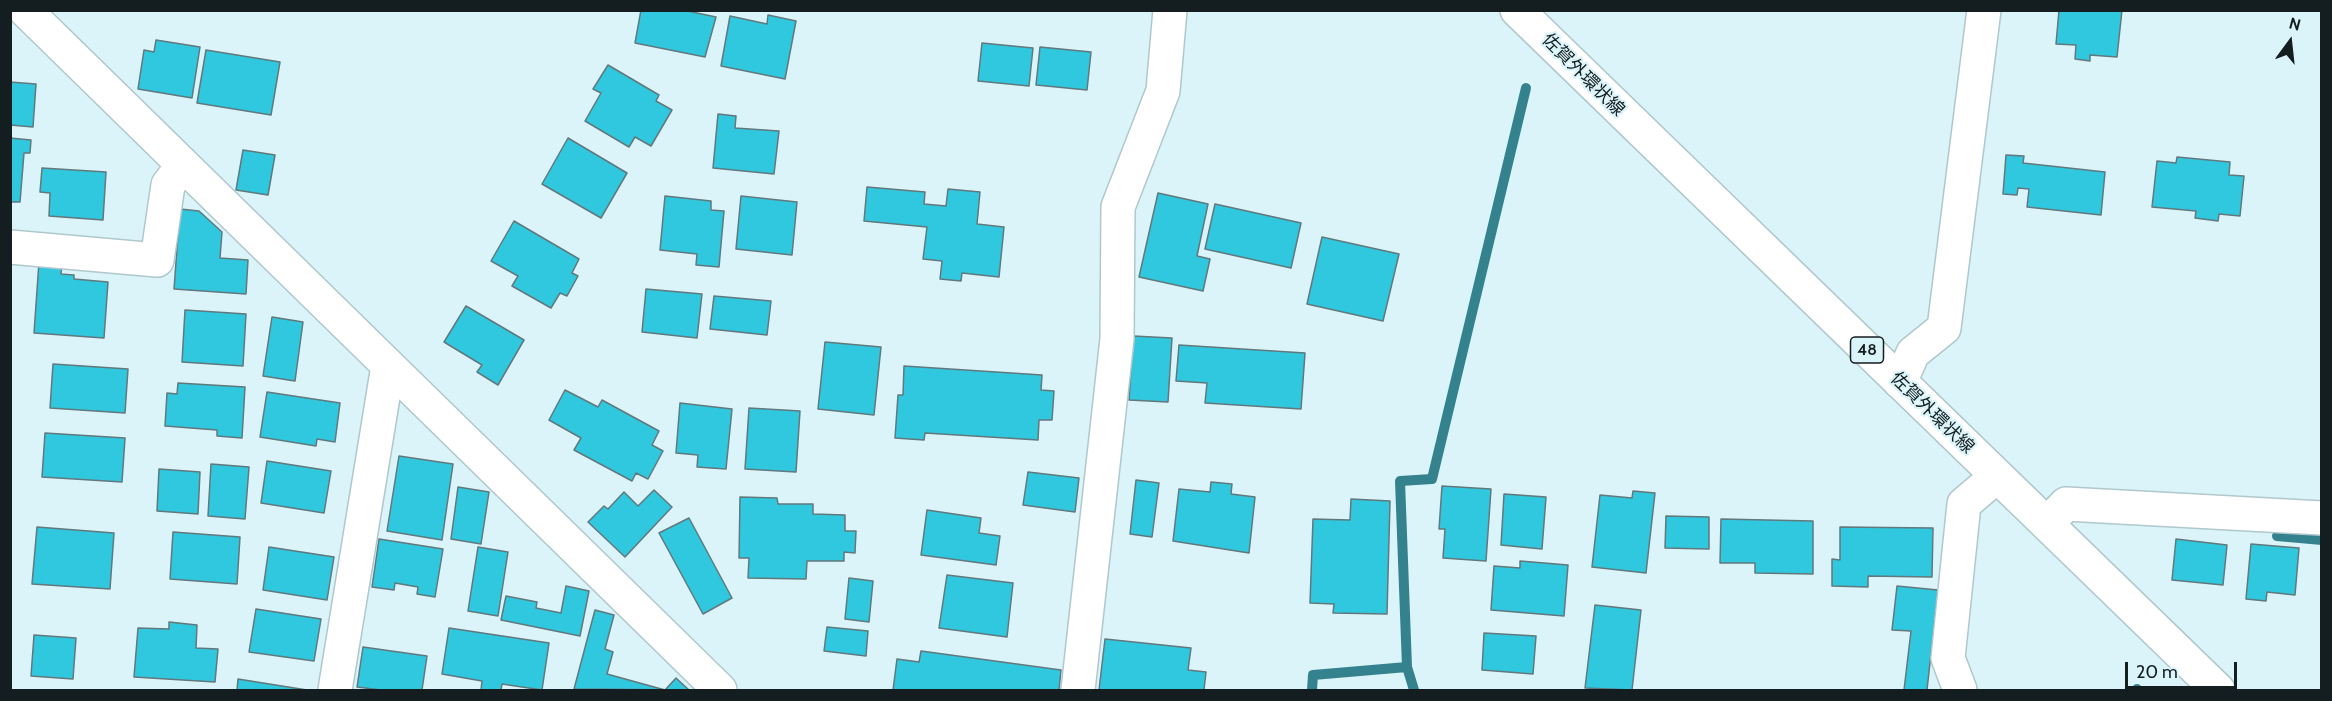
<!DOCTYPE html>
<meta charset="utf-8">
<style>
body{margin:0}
#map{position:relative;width:2332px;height:701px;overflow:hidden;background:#dbf4f9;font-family:Cabin,sans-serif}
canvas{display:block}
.frame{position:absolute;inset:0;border:12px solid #141d1f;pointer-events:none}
.north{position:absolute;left:2260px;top:12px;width:60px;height:60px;-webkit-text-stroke:4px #dbf4f9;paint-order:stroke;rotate:15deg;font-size:16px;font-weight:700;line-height:24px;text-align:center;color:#141d1f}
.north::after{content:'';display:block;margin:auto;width:21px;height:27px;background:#141d1f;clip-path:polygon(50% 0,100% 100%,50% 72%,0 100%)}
.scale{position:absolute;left:2125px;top:662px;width:112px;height:27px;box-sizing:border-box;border:3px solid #141d1f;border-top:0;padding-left:8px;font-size:18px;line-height:21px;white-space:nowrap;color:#141d1f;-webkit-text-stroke:4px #dbf4f9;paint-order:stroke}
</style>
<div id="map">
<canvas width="2332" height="701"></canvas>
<div class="frame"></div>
<div class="north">N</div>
<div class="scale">20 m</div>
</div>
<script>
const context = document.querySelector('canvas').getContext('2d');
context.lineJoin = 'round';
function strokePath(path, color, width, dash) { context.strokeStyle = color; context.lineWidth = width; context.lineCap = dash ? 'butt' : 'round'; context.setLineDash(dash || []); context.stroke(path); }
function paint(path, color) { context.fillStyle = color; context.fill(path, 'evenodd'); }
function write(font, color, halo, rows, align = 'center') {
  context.font = font + ' Cabin,"Noto Sans JP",sans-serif'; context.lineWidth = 4.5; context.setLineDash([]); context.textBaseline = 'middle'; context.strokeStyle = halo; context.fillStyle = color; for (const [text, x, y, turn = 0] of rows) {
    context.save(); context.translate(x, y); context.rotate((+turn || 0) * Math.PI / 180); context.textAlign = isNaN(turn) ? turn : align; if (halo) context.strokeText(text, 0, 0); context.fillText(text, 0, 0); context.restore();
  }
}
const stream = new Path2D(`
 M2277,536L2322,540
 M1312,690L1313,675L1407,667
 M1414,690L1407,667L1400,481L1432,479L1526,88
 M2137,690V689`);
const building = new Path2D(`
 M641,10H683L716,17L705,57L635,43Z
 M2059,10H2122L2117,57L2090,55V61L2075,59L2076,45L2056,44Z
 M768,15L796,21L785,79L721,66L730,16L767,24Z
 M156,40L200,47L192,98L138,89L144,50L154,52Z
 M982,43L1033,48L1029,86L978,81Z
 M1040,47L1091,52L1087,90L1036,85Z
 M206,50L280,62L271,115L197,103Z
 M608,65L659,95L656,101L672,110L651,146L635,137L629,147L585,121L601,93L593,89Z
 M10,82L36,84L33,127L10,125Z
 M718,114L736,116L735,128L779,131L774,174L713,168Z
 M10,138L31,140L30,153H24L20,202H10Z
 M568,138L627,173L601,218L542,184Z
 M243,150L275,155L268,195L236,190Z
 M2006,155L2024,156L2023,163L2105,172L2101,215L2027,207L2029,189L2018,188L2017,195L2003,194Z
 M2177,157L2230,162L2229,175L2244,176L2240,216L2219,214L2218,221L2195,218L2196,211L2152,207L2157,161L2176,163Z
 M42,168L106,172L103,220L49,216L50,193L40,192Z
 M867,187L925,192L924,204L946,206L948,189L980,192L977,224L1004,227L999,277L962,273L961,281L940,279L942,261L923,259L927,227L864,221Z
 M1158,193L1208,204L1197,256L1210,259L1203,291L1139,277Z
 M665,196L711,201V210L724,211L719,267L696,265L697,254L660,250Z
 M741,196L797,202L792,255L736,249Z
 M1215,204L1301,223L1291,268L1205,249Z
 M180,209L199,211L222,232L220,258L248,260L246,294L174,289Z
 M514,221L579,259L572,273L578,276L567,296L560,293L551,308L512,286L518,276L491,261Z
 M1322,237L1399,254L1383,321L1307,304Z
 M39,262L62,264L61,274L74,275V279L108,282L104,338L34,333Z
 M646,289L702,294L697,338L642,332Z
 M714,296L771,301L767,335L710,329Z
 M466,306L524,340L498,385L477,372L482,365L444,342Z
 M185,310L246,314L243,366L182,362Z
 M272,317L303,322L295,381L263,376Z
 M1133,336L1172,338L1168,402L1129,400Z
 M825,342L881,347L874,415L818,409Z
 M1179,345L1305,353L1301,409L1205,403L1207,383L1176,381Z
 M53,364L128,369L125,413L50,408Z
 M904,366L1042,375L1041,390L1054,391L1052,420H1039L1038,440L925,433L924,440L895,438L898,395H903Z
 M178,383L245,387L242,438L217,436V430L165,426L167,393L177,394Z
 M565,390L598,407L602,400L659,431L652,445L663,451L648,479L636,473L632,481L574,450L581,438L549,420Z
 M267,392L340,403L335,442L317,439L316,446L260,437Z
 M680,403L732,409L726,469L697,467L698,455L676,453Z
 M749,408L800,411L796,472L745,469Z
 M45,433L125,438L122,482L42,477Z
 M399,456L453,464L442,540L387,531Z
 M267,461L331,471L324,513L261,503Z
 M211,464L249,467L245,519L208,516Z
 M159,469L200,472L198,514L157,511Z
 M1028,472L1079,478L1075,512L1023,505Z
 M1136,480L1159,483L1152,537L1130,534Z
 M1211,482L1232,484L1231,494L1255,497L1249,553L1173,541L1179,489L1210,492Z
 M1442,486L1491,489L1486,561L1443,558L1445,529H1439Z
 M458,487L489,492L481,544L451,539Z
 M654,490L672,507L625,557L588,522L604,506L608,509L624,492L638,506Z
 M1633,491L1655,493L1646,573L1592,567L1600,495L1632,498Z
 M1504,494L1546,497L1542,549L1501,545Z
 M740,497L777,498L778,504H813V514L845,515V531H856L855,553L844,552V561H807L806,579L748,578L749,558H739Z
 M1351,499L1390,501L1387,614L1333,613L1334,604L1310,603L1313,519L1350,520Z
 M927,510L981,518L979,533L1000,536L996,565L921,555Z
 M1666,516L1709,517V549L1665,548Z
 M689,518L732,598L703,614L659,533Z
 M1721,519L1813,521V574L1755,573V563H1720Z
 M37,527L114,533L110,589L32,584Z
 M1840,527L1933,528L1932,577L1868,576V587L1832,586V559L1840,560Z
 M173,532L240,537L237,584L170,579Z
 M379,539L443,549L435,597L417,594L418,587L395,583L394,590L372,587Z
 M2176,539L2227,545L2223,585L2172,580Z
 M2251,544L2299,548L2295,595L2267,592L2266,601L2246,599Z
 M269,547L334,557L327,600L263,590Z
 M478,547L508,552L498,616L468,611Z
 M1520,561L1568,565L1564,616L1491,610L1494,566L1520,568Z
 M947,575L1013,583L1007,637L939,628Z
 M849,578L873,581L869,622L845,619Z
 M566,586L589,591L580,636L501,620L506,596L537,602L536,608L561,613Z
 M1897,586L1938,590L1927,690H1904L1911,631L1892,630Z
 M1595,605L1641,610L1632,690L1585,688Z
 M256,609L321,619L314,661L249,652Z
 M595,610L614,615L605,649L613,652L607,674L665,690L676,678L689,690L574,689Z
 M169,622L197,625L196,648L218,649L215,682L134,677L138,628L169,629Z
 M827,627L868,631L866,656L824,651Z
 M449,628L549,643L542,690L502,684L501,690H481L482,681L442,674Z
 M1484,633L1536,636L1533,674L1482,670Z
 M34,635L76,638L73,679L31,676Z
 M1105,639L1191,648L1188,670L1206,672L1204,690H1099Z
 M363,647L427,656L422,690H381L357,687Z
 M921,651L1061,670L1059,690H893L897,659L919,662Z
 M238,679L307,690H237Z`);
const street = new Path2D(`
 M25,10L720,690
 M10,247L157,260L168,185L183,165
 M1900,382L1913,353L1944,328L1984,10
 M2047,524L2066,504L2322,518
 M335,690L388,366
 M1078,690L1117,339L1118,207L1163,91L1170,10
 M1960,690L1948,658L1964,504L1997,476`);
const primary = new Path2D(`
 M1517,10L2218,690`);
const shields = [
 [1867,350,33]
];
const shieldNames = [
 ["48",1867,350]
];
const streetNames = [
 ["佐賀外環状線",1583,75,45],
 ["佐賀外環状線",1932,413,44]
];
strokePath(stream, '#35828f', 10);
paint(building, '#30c8df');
strokePath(building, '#61787c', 1.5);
strokePath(street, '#b0c8cc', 36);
strokePath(primary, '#b0c8cc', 36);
strokePath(street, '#fff', 33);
strokePath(primary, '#fff', 33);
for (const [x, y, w] of shields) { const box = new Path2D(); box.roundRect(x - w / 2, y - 13, w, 26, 4.5); context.fillStyle = '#dbf4f9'; context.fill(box); strokePath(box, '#141d1f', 1.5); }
write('bold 16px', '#141d1f', null, shieldNames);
write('18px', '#141d1f', '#dbf4f9', streetNames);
</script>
